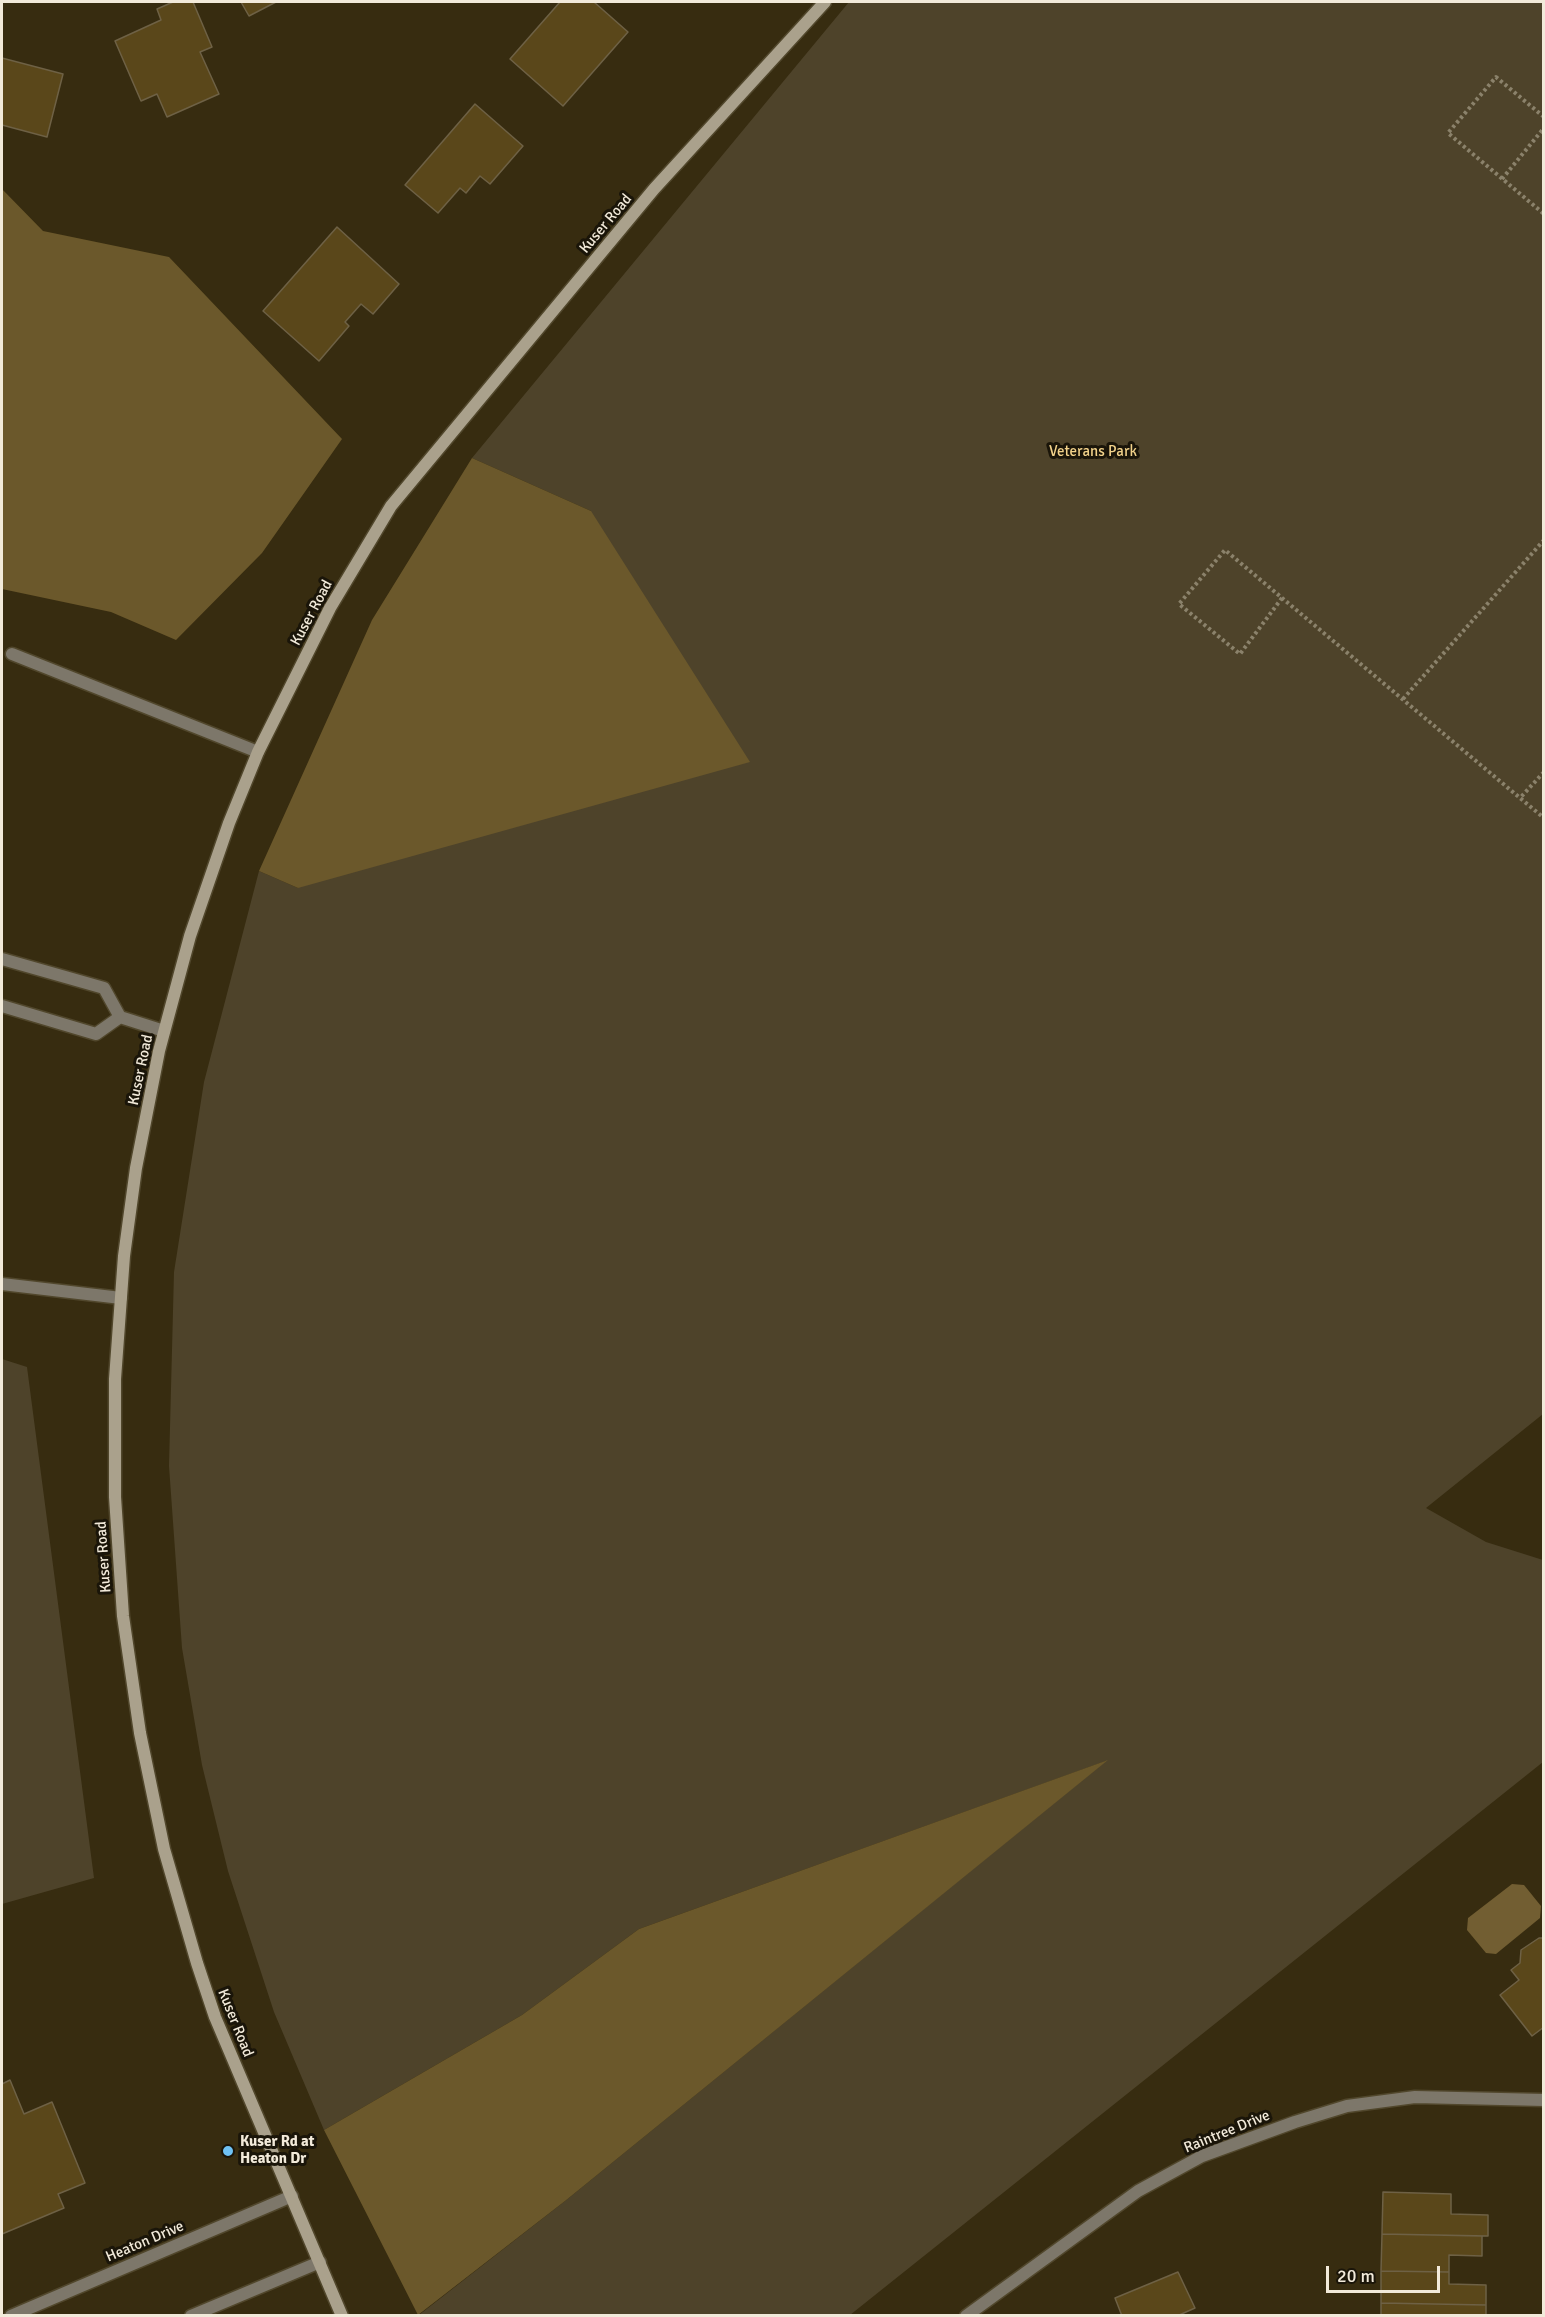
<!DOCTYPE html>
<style>
body{margin:0}
#map{position:relative;width:1545px;height:2317px;overflow:hidden;background:#372c10;font-family:Signika,sans-serif}
canvas{display:block}
.frame{position:absolute;inset:0;border:3px solid #f2eada;pointer-events:none}
.scale{position:absolute;left:1326px;top:2266px;width:114px;height:27px;box-sizing:border-box;border:3px solid #f2eada;border-top:0;padding-left:8px;font-size:18px;line-height:21px;white-space:nowrap;color:#f2eada;-webkit-text-stroke:4px #1a1509;paint-order:stroke}
</style>
<div id="map">
<canvas width="1545" height="2317"></canvas>
<div class="frame"></div>
<div class="scale">20 m</div>
</div>
<script>
const context = document.querySelector('canvas').getContext('2d');
context.lineJoin = 'round';
function paint(path, color) { context.fillStyle = color; context.fill(path, 'evenodd'); }
function strokePath(path, color, width, dash) { context.strokeStyle = color; context.lineWidth = width; context.lineCap = dash ? 'butt' : 'round'; context.setLineDash(dash || []); context.stroke(path); }
function write(font, color, halo, rows, align = 'center') {
  context.font = font + ' Signika,sans-serif'; context.lineWidth = 6; context.setLineDash([]); context.textBaseline = 'middle'; context.strokeStyle = halo; context.fillStyle = color; for (const [text, x, y, turn = 0] of rows) {
    context.save(); context.translate(x, y); context.rotate((+turn || 0) * Math.PI / 180); context.textAlign = isNaN(turn) ? turn : align; if (halo) context.strokeText(text, 0, 0); context.fillText(text, 0, 0); context.restore();
  }
}
const green = new Path2D(`
 M849,2H1543V1414L1426,1508L1486,1542L1543,1560V1762L850,2315H419L565,2201L1106,1761L639,1929L522,2015L324,2130L274,2012L228,1871L202,1765L182,1648L169,1466L174,1272L204,1082L259,871L298,888L591,511L472,458Z
 M2,1359L27,1367L94,1878L2,1904Z`);
const forest = new Path2D(`
 M2,189L43,231L169,257L342,439L262,553L176,640L111,612L2,589Z
 M472,458L591,511L750,762L298,888L259,871L372,620Z
 M1108,1760L565,2201L418,2315L324,2130L522,2015L639,1929Z`);
const water = new Path2D(`
 M1512,1884L1524,1885L1541,1906L1540,1918L1496,1954L1486,1953L1467,1930L1468,1918Z`);
const building = new Path2D(`
 M173,2H193L212,47L200,52L219,94L167,117L157,94L141,101L115,41L161,20L157,9Z
 M241,2H276L249,16Z
 M560,2H594L628,32L563,106L510,59Z
 M2,58L63,74L47,137L2,125Z
 M475,104L523,146L490,184L480,176L466,193L460,188L438,213L405,185Z
 M337,227L399,284L373,314L361,304L345,322L349,326L319,361L263,311Z
 M1539,1938H1544V2027L1532,2036L1500,1995L1519,1980L1511,1970L1520,1963L1521,1950Z
 M10,2080L24,2114L52,2102L85,2183L58,2194L64,2208L2,2234V2084Z
 M1383,2192L1451,2194V2214L1488,2215V2236L1382,2234Z
 M1382,2234L1482,2236V2256L1449,2255V2272L1381,2271Z
 M1381,2271L1449,2272V2284L1486,2285V2305L1381,2303Z
 M1178,2272L1195,2308L1177,2316H1122L1115,2298Z
 M1381,2303L1486,2305V2316H1381Z`);
const path = new Path2D(`
 M1544,117L1496,77L1448,133L1544,214
 M1502,179L1544,128
 M1282,598L1240,654L1179,604L1225,550L1520,798
 M1403,699L1544,540
 M1544,772L1520,798L1544,818`);
const lane = new Path2D(`
 M12,654L258,752
 M2,1284L121,1298`);
const street = new Path2D(`
 M2,959L104,988L120,1017L164,1031
 M2,1006L96,1034L120,1017
 M11,2316L292,2196
 M191,2316L320,2262
 M966,2316L1138,2191L1202,2156L1295,2122L1347,2106L1415,2097L1544,2100`);
const secondary = new Path2D(`
 M342,2316L215,2017L197,1963L164,1849L140,1733L123,1616L115,1497V1379L124,1256L136,1168L159,1051L190,936L229,823L258,752L330,608L391,506L654,189L825,2`);
const markers = [
 [228,2151,6,"#6fc2f4"]
];
const streetNames = [
 ["Kuser Road",606,224,-50],
 ["Kuser Road",312,613,-62],
 ["Kuser Road",141,1070,-78],
 ["Kuser Road",104,1557,-94],
 ["Kuser Road",235,2023,68],
 ["Raintree Drive",1227,2132,-22],
 ["Heaton Drive",145,2242,-23]
];
const parkNames = [
 ["Veterans Park",1093,452]
];
const poiNames = [
 ["Kuser Rd at",240,2142],
 ["Heaton Dr",240,2159]
];
paint(green, '#4e432a');
paint(forest, '#6b582b');
paint(water, '#725e32');
paint(building, '#5a471a');
strokePath(building, '#6e6145', 1.5);
strokePath(lane, '#51472c', 15);
strokePath(street, '#51472c', 15);
strokePath(secondary, '#51472c', 15);
strokePath(path, '#8b826b', 4, [3, 3]);
strokePath(lane, '#7d776a', 12);
strokePath(street, '#7d776a', 12);
strokePath(secondary, '#aaa18c', 12);
for (const [x, y, r, color] of markers) { const dot = new Path2D(); dot.arc(x, y, r, 0, 2 * Math.PI); context.fillStyle = color; context.fill(dot); strokePath(dot, '#1a1509', 2); }
write('15px', '#f2eada', '#1a1509', streetNames);
write('15px', '#f2d28a', '#1a1509', parkNames);
write('bold 15px', '#f2eada', '#1a1509', poiNames, 'left');
</script>
